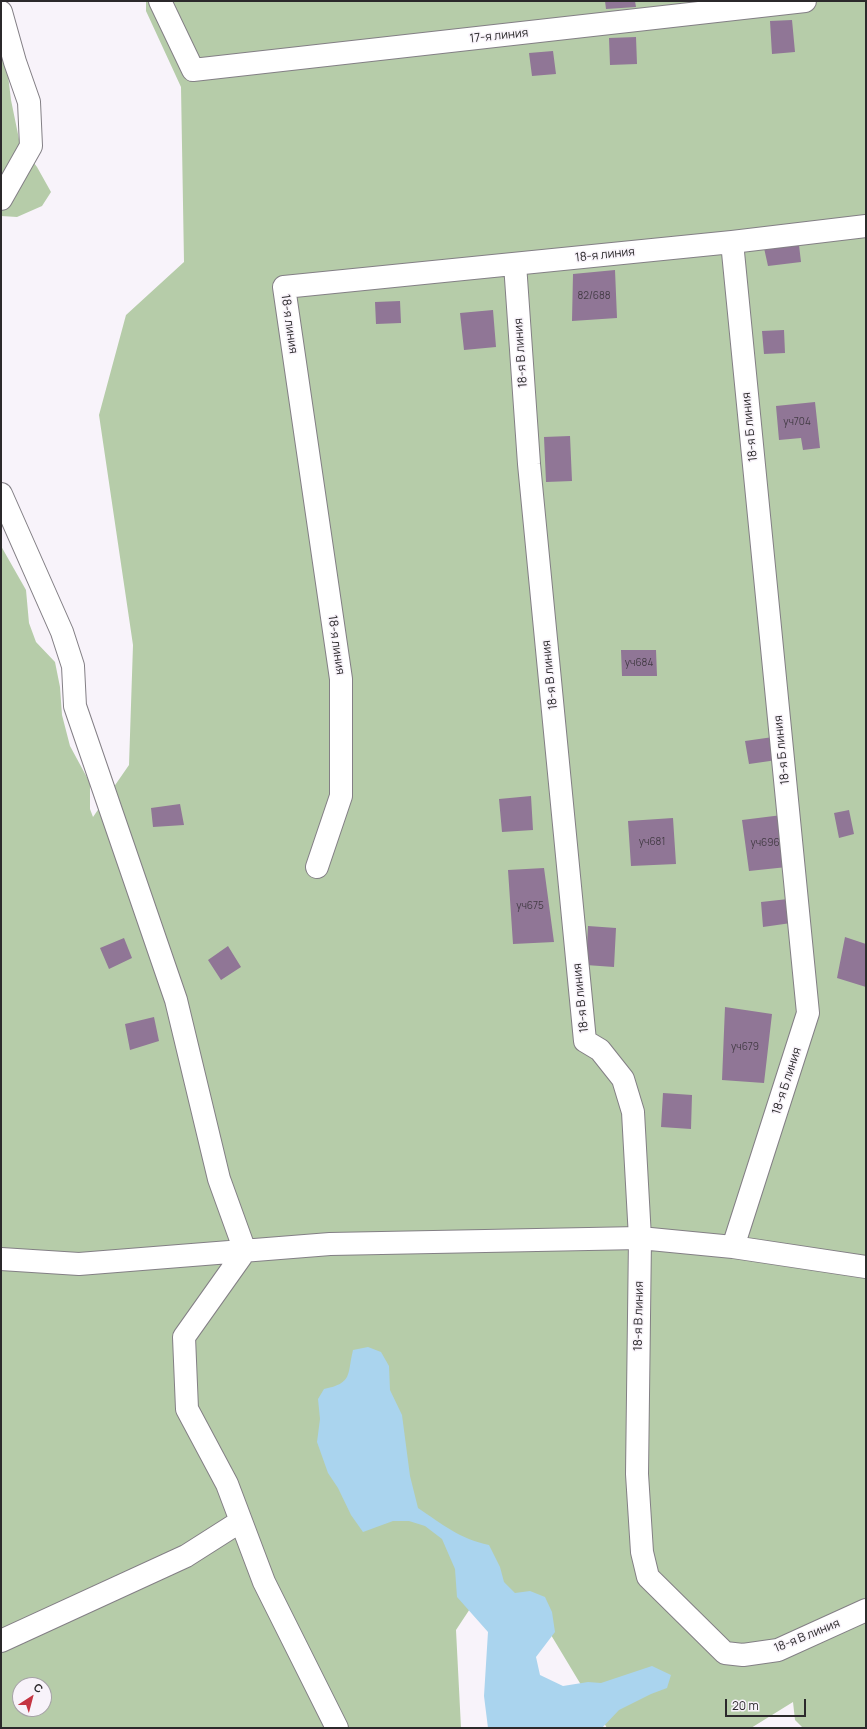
<!DOCTYPE html>
<meta charset="utf-8">
<style>
body{margin:0}
#map{position:relative;width:867px;height:1729px;overflow:hidden;background:#f8f3fa;font-family:Manrope,sans-serif}
canvas{display:block}
.frame{position:absolute;inset:0;border:2px solid #2b292b;pointer-events:none}
.north{position:absolute;left:12px;top:1677px;width:40px;height:40px;box-sizing:border-box;background:#f8f3fa;border:1px solid #a6a2a7;border-radius:50%;rotate:36deg;font-size:11px;font-weight:700;line-height:16px;text-align:center;color:#2b292b}
.north::after{content:'';display:block;margin:auto;width:14px;height:18px;background:#c53542;clip-path:polygon(50% 0,100% 100%,50% 72%,0 100%)}
.scale{position:absolute;left:725px;top:1699px;width:81px;height:18px;box-sizing:border-box;border:2px solid #2b292b;border-top:0;padding-left:5px;font-size:12px;line-height:14px;white-space:nowrap;color:#2b292b;-webkit-text-stroke:3px #f8f3fa;paint-order:stroke}
</style>
<div id="map">
<canvas width="867" height="1729"></canvas>
<div class="frame"></div>
<div class="north">С</div>
<div class="scale">20 m</div>
</div>
<script>
const context = document.querySelector('canvas').getContext('2d');
context.lineJoin = 'round';
function paint(path, color) { context.fillStyle = color; context.fill(path, 'evenodd'); }
function strokePath(path, color, width, dash) { context.strokeStyle = color; context.lineWidth = width; context.lineCap = dash ? 'butt' : 'round'; context.setLineDash(dash || []); context.stroke(path); }
function write(font, color, halo, rows, align = 'center') {
  context.font = font + ' Manrope,sans-serif'; context.lineWidth = 3; context.setLineDash([]); context.textBaseline = 'middle'; context.strokeStyle = halo; context.fillStyle = color; for (const [text, x, y, turn = 0] of rows) {
    context.save(); context.translate(x, y); context.rotate((+turn || 0) * Math.PI / 180); context.textAlign = isNaN(turn) ? turn : align; if (halo) context.strokeText(text, 0, 0); context.fillText(text, 0, 0); context.restore();
  }
}
const green = new Path2D(`
 M146,1H866V1728H803L795,1720L793,1702L751,1728H607L548,1630L493,1574L456,1630L461,1728H1V546L26,590L29,623L36,642L55,662L60,687L62,715L70,746L90,783V809L93,817L129,765L133,645L99,415L126,315L184,262L181,87L146,11ZM20,1685H44V1709H20Z
 M1,38L4,42L11,100L20,144L37,167L51,192L42,206L17,217L1,216Z`);
const water = new Path2D(`
 M368,1347L381,1352L389,1366L390,1390L402,1415L410,1476L418,1508C442,1524 460,1539 489,1545L500,1567L504,1582L515,1593L530,1591L545,1597L552,1612L555,1632L536,1657L540,1675L563,1686L588,1682L601,1683L652,1666L671,1675L667,1688L651,1694L619,1710L602,1728H488L484,1696L488,1632L457,1597L455,1569L442,1539L425,1526L409,1521H393L363,1532L351,1515L338,1488L328,1473L317,1442L320,1419L318,1399L324,1389C353,1383 347,1375 353,1350Z`);
const building = new Path2D(`
 M605,1H635L636,7L606,9Z
 M792,20L795,52L772,54L770,21Z
 M636,37L637,64L610,65L609,38Z
 M553,51L556,74L532,76L529,53Z
 M799,245L801,262L768,266L764,248Z
 M615,270L617,318L572,321L573,274Z
 M400,301L401,323L376,324L375,302Z
 M493,310L496,347L464,350L460,313Z
 M784,330L785,353L764,354L762,331Z
 M815,402L820,448L803,450L801,438L779,440L776,406Z
 M570,436L572,481L546,482L544,437Z
 M621,650H656L657,676H622Z
 M773,737L777,760L749,764L745,741Z
 M531,796L533,830L502,832L499,799Z
 M180,804L184,825L153,827L151,808Z
 M849,810L854,834L839,838L834,813Z
 M782,815L787,867L749,871L742,820Z
 M673,818L676,864L631,866L628,821Z
 M544,868L554,942L513,944L508,870Z
 M788,899L791,923L763,927L761,902Z
 M588,926L616,928L614,967L586,965Z
 M845,937L866,944V987L837,978Z
 M124,938L132,958L109,969L100,948Z
 M228,946L241,967L221,980L208,960Z
 M725,1007L772,1014L764,1083L722,1080Z
 M154,1017L159,1041L130,1050L125,1024Z
 M663,1093L692,1095L691,1129L661,1127Z`);
const minor = new Path2D(`
 M160,1L193,70L805,1
 M1,12L15,62L29,102L31,146L1,199
 M732,242L808,1013L733,1247
 M515,264L529,464L585,1041L600,1050L623,1079L633,1112L640,1238L637,1474L642,1552L648,1577L725,1653L743,1655L778,1650L866,1610
 M1,494L62,632L73,666L75,706L176,1000L219,1179L245,1251L184,1337L187,1409L227,1484L264,1582L337,1728
 M317,867L341,796V679L284,287L732,242L866,226
 M1,1259L79,1264L330,1244L640,1238L733,1247L866,1267
 M1,1641L186,1556L241,1521`);
const numberNames = [
 ["82/688",594,296],
 ["уч704",797,422],
 ["уч684",639,663],
 ["уч681",652,842],
 ["уч696",765,843],
 ["уч675",530,906],
 ["уч679",745,1047]
];
const streetNames = [
 ["17-я линия",499,36,-6],
 ["18-я линия",605,255,-6],
 ["18-я линия",289,324,82],
 ["18-я В линия",521,353,-94],
 ["18-я Б линия",750,427,-96],
 ["18-я линия",336,645,82],
 ["18-я В линия",550,675,-96],
 ["18-я Б линия",782,750,-96],
 ["18-я В линия",581,998,-96],
 ["18-я Б линия",787,1081,-72],
 ["18-я В линия",639,1316,-89],
 ["18-я В линия",807,1636,-22]
];
paint(green, '#b6cca9');
paint(water, '#aad4ee');
paint(building, '#907696');
strokePath(minor, '#837f85', 24);
strokePath(minor, '#fff', 22);
write('10px', '#443c46', null, numberNames);
write('12px', '#2b292b', '#f8f3fa', streetNames);
</script>
